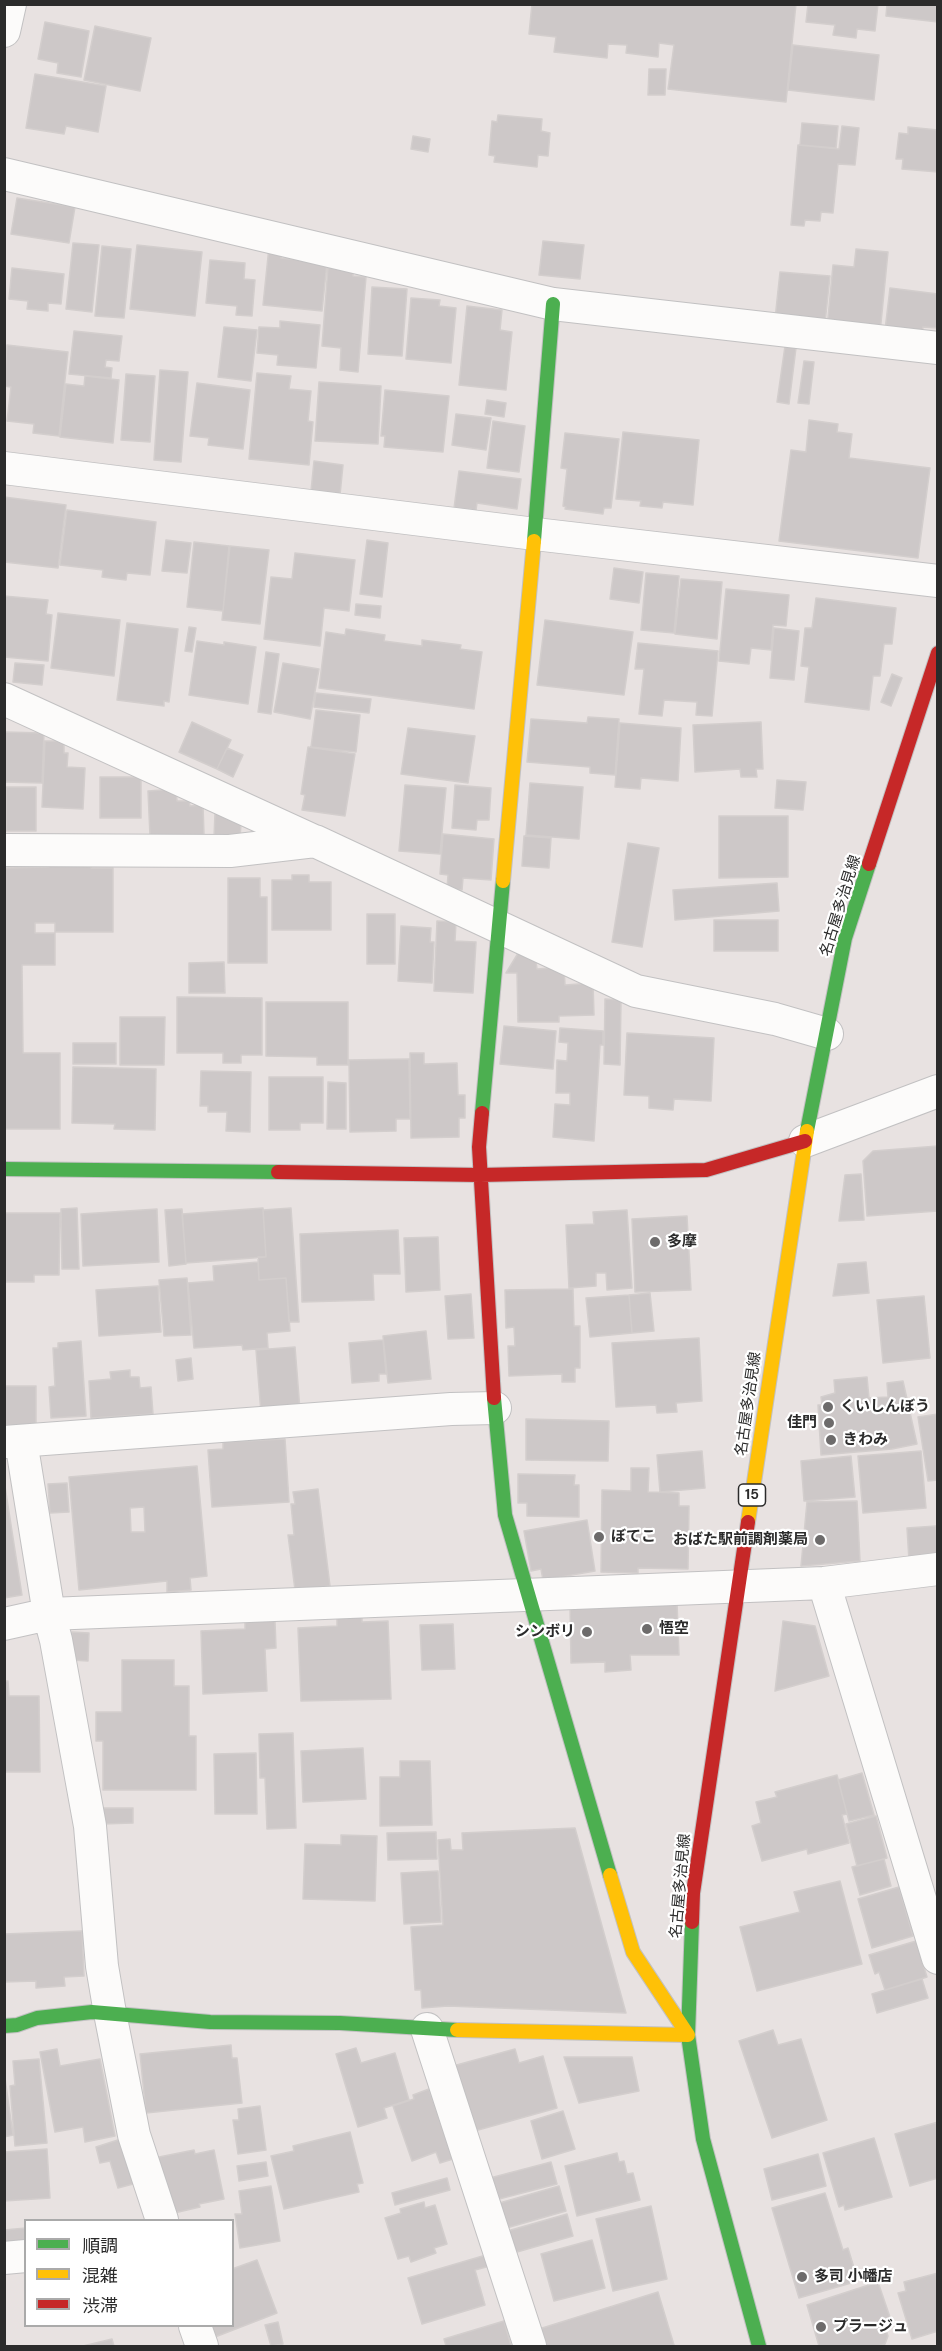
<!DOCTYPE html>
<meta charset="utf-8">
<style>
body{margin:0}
#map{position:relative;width:942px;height:2351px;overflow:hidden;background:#e8e2e1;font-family:"DM Sans","Noto Sans JP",sans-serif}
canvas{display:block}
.frame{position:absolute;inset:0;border:6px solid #2b2b2b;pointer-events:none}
.legend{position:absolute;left:24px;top:2219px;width:210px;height:108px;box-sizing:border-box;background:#fff;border:2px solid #aaa;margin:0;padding:8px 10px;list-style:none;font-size:18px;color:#2b2b2b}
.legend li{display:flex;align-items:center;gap:12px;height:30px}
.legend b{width:30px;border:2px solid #aaa}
</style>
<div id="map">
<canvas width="942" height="2351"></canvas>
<div class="frame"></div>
<ul class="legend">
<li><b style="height:8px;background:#4caf50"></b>順調</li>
<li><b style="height:8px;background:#ffc107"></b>混雑</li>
<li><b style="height:8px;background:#c62828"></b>渋滞</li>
</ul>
</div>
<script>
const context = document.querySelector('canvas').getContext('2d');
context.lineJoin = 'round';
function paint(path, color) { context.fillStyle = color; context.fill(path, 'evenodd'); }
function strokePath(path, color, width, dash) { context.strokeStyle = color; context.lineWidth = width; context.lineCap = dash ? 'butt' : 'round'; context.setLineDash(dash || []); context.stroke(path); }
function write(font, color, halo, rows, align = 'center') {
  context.font = font + ' "DM Sans","Noto Sans JP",sans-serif'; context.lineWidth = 4.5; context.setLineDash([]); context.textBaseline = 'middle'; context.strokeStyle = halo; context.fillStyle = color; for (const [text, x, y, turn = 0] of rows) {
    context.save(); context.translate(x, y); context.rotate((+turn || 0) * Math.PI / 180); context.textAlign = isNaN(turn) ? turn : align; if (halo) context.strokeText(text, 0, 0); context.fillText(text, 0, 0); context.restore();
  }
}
const building = new Path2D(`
 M532,4H796L786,102L668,89L674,45L659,43L658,57L626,53L627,45L608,44L607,58L554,52L556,37L529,34Z
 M808,4H878L875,31L857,29L856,38L833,35L835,25L806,22Z
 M887,4H938V22L886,16Z
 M45,22L89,31L81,77L57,73L58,63L38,59Z
 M95,26L151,38L140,91L84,80Z
 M793,45L879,55L874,100L788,90Z
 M649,69H666L665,95H648Z
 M35,74L106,86L98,132L66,126L64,134L26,128Z
 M498,115L542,119L541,131L550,133L548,156L538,155L537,167L494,162L495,156L489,155L492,121L497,122Z
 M802,123L838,126L836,148L800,145Z
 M842,126L859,128L855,165L838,164L833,213L821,212L820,221L805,220L804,226L791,225L798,145L839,149Z
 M908,127L938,130V172L902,169L903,159H896L899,133L908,134Z
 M413,136L430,139L428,152L411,149Z
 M17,198L75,207L69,243L11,234Z
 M543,241L584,245L580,279L539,275Z
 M73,243L99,245L92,312L66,309Z
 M137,245L202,252L195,316L130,309Z
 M102,246L131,249L124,318L95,316Z
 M269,247L282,248L281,258L327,263L322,311L263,305Z
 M856,249L888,252L880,333L827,328L833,265L854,267Z
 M210,260L245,263L244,279L255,280L252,316L236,315L237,306L206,303Z
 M328,267L353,270V276L366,277L358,372L340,370L341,348L322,346Z
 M12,268L64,274L61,304L48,303V311L27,309L28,301L9,299Z
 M780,272L830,276L825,323L775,319Z
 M372,287L407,289L402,356L368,354Z
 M890,288L938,294V328L923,327L922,335L885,330Z
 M411,298L440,300L439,306L456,308L451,363L406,359Z
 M467,306L502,310L500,330L512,332L506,390L459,385Z
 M280,321L320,325L316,368L277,365L278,355L257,353L259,327L280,328Z
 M224,327L257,330L251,381L218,377Z
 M74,331L122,336L119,361L106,360L105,367L112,368L111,378L69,374Z
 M7,345L68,352L59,436L33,433L34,424L7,421L11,387L4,386Z
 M785,346L796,348L789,404L777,402Z
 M804,361L814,362L809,404L798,403Z
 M160,370L188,372L181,462L154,460Z
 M257,373L291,376L289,389L311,391L308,421L313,422L309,465L249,459Z
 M126,374L155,376L150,442L121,440Z
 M85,376L119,380L113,443L60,437L66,384L84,386Z
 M319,382L381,386L378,444L315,441Z
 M197,383L250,390L243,449L208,445L209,438L190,436Z
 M385,390L449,396L443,452L384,447L385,436H381Z
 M487,400L506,403L504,417L485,414Z
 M456,414L491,418L486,450L452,445Z
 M809,420L838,424L837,432L852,434L849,458L930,468L918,558L779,541L791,450L806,452Z
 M493,421L525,426L519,472L487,468Z
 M623,432L699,440L693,505L663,502L662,508L640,506L641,501L616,499Z
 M565,433L619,439L611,508H604L603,514L565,509L566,507L563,506L567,469L561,468Z
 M314,461L343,465L340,495L311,491Z
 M459,471L521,479L517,509L477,503L476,510L454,508Z
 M4,497L66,505L58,568L4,562Z
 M67,510L156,522L150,575L127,573L126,580L102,577L103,570L60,565Z
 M166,540L191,543L187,573L162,571Z
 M367,540L388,543L382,597L360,594Z
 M194,542L229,546L223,611L187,607Z
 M230,546L269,550L260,624L222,620Z
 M295,553L355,560L349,611L324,608L320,646L264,639L271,577L292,579Z
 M614,568L643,572L639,603L610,599Z
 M646,573L679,576L674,633L641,630Z
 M681,579L722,582L717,639L675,634Z
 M726,589L789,595L786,626L773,625L771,650L751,648L749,664L719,661Z
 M4,596L48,600L46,614L52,615L48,661L4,657Z
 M816,598L896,608L892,644H884L880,676H873L869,710L805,702L809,667L801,666L805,628H812Z
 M356,604L381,606L380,618L355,615Z
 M58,613L120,620L114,676L51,668Z
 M545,620L633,632L624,695L537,685Z
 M127,623L178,629L169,702L164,701V706L117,700Z
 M189,627L196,628L192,652L185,651Z
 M774,628L799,631L794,680L770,678Z
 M346,629L385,635L384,641L422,646V640L461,645L460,649L482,652L474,709L319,688L326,632L345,635Z
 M197,641L224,645V642L256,647L248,704L189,695Z
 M638,643L718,651L712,716L696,715L697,702L664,700L662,716L639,714L644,669H635Z
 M266,652L279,654L271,714L258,712Z
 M15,663L44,665L42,685L13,682Z
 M283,663L319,669L310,719L274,712Z
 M892,674L902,678L891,706L881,702Z
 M316,693L371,699L369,713L314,707Z
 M316,710L360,715L356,752L311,747Z
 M588,717L619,719L615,775L590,773V767L527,762L531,719L587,723Z
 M192,722L231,740L217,769L179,752Z
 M761,722L763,769H756L757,777H741L740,769L695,772L693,725Z
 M620,723L681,728L678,781L641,778L640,789L615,787Z
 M408,728L475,736L468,783L401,774Z
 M4,732L44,733L42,783L4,782Z
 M45,741H64V753H68L67,767L85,768L83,809L42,807Z
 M308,747L355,754L345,816L302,810L305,795L301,794Z
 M227,748L243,755L233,777L217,769Z
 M100,777H141V818H100Z
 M777,780L806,782L803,810L775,808Z
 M530,783L583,787L579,839L526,835Z
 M405,785L446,788L440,854L399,851Z
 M455,785L491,788L489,820H477L476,830L452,828Z
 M6,787H36V831H6Z
 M176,789L177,801H189L190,806L203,805L204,835L150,836L148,791Z
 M215,813L241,824L240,838L214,837Z
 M719,816H788V877L719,878Z
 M443,834L494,839L491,880L463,878L462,890L447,889L448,875L440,874Z
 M524,836L551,838L549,868L522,866Z
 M628,843L659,848L642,947L612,942Z
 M91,861V868H113V932H55V923H35V933H55V965H22L23,1053H60V1129H4V868L49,867V862Z
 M292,875H309V882H331V930H272V880H292Z
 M228,878H260V897H267V963H228Z
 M777,883L779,911L675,920L673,890Z
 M367,914H395V964H367Z
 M714,920H778V951H714Z
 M437,921L456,922L455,941L476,942L473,993L434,991Z
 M401,926L431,928L430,942H434L432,983L398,981Z
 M520,950L536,961L537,969L564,967L565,985L593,983L594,1015L559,1016V1022H518L517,973H506Z
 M224,962L225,993H189V963Z
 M177,997L262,998V1055H241V1063H223V1053H177Z
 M605,999L621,1000L620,1065L604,1064Z
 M266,1002H348V1065H317V1057L266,1056Z
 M120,1017H165L164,1065H120Z
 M504,1026L556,1031L553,1069L500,1064Z
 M560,1028L603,1031V1045H600L594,1141L553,1137L555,1104L570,1105V1093H556L557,1060L567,1061L568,1043L559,1042Z
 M627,1033L714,1038L711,1101L674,1099L673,1110L649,1108V1096L624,1095Z
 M73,1043H116V1064H73Z
 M410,1053H424V1064L457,1063L458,1095H465V1118H459V1137L411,1138Z
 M409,1059L410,1119H396V1131L350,1132L349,1060Z
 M73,1067L156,1069L155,1130L114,1129L115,1124L72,1123Z
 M201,1071L251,1072L250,1132L226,1131L227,1112H208V1106H200Z
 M269,1077H323V1123H300V1130H269Z
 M328,1082L346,1083V1129H327Z
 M938,1146V1211L867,1216L863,1161L873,1151Z
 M861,1174L864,1220L839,1221L845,1175Z
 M77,1208L79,1269H62L61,1209Z
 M263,1208L266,1257L186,1263L182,1214Z
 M291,1208L299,1322H289L286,1278L259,1280L258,1257H266L263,1210Z
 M157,1209L159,1262L83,1266L81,1214Z
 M182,1209L186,1264L169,1266L165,1210Z
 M627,1210L632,1288L607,1290L606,1273H596V1286L569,1288L566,1225L594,1224L593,1212Z
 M4,1213H60L59,1275H34V1282H6Z
 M687,1216L691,1290L635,1292L632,1219Z
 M398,1230L400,1274H373L374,1300L302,1302L300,1234Z
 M438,1237L440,1290L406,1292L404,1238Z
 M258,1262L259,1280L286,1278L290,1331L267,1333L268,1348L243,1350L242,1345L194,1348L188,1283L214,1281L213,1266Z
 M866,1262L869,1293L833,1296L838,1264Z
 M187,1278L191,1335L164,1336L159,1280Z
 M158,1286L161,1332L99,1336L96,1290Z
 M573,1289L574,1326H580V1368H575V1382H562V1374L509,1376L508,1346H515L514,1327L506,1328L505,1290Z
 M650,1293L654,1331L632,1333L629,1295Z
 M471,1294L474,1338L448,1339L445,1296Z
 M629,1295L632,1333L590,1337L586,1298Z
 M924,1296L930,1358L883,1363L877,1300Z
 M426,1331L431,1379L388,1383L383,1336Z
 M699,1338L702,1401L676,1403L677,1412L657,1413L656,1405L616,1407L612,1343Z
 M383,1340L386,1374H379V1381L352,1383L349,1343Z
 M81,1341L86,1416L51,1418L49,1387L55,1386L53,1348H58V1343Z
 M295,1347L300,1410L261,1413L256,1350Z
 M191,1358L193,1379L178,1381L176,1360Z
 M130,1370V1377H139L140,1388L151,1387L153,1414L91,1418L89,1381L111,1379L110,1372Z
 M867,1377L869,1398L888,1397L887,1383L903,1381L917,1444L892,1449L821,1455L818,1405H822L821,1397L835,1393L834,1380Z
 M4,1386H36V1425H4Z
 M938,1414V1480L928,1481L918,1417Z
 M526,1419L609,1421L608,1461L526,1460Z
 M285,1439L289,1502L212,1507L208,1450L223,1449V1442Z
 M702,1451L705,1488L660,1492L657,1455Z
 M921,1451L926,1508L863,1513L858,1456Z
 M851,1456L855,1497L804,1501L801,1461Z
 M197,1466L207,1576L190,1578L191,1590L167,1592V1581L79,1590L69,1477ZM144,1507L145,1532H131L130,1508Z
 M631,1468H649L648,1492L679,1493V1506H689L688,1569L638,1568V1573L601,1572L602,1490L631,1491Z
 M518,1474L575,1475L574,1485H579V1517L527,1516V1503H518Z
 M4,1480L22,1595L4,1598Z
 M67,1483L69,1512L50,1513L48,1484Z
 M318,1489L330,1586L295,1590L288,1535H294L291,1504H295L293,1492Z
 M857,1501L860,1561L801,1566L807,1502Z
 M587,1520L595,1571L543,1580L541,1569L531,1571L524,1531Z
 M936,1526L938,1558L909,1560L907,1528Z
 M677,1602L679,1655H630L631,1670L605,1672V1662L571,1663L570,1605Z
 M362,1617V1622L388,1621L391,1699L301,1701L298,1628L337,1626V1618Z
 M275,1621L276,1648L265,1649L267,1691L203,1694L201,1631L245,1629V1622Z
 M783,1621L815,1626L829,1676L775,1691Z
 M453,1624L455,1669L422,1670L420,1625Z
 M72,1632L89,1633L88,1661L71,1660Z
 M122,1660H174V1686H189V1736H196V1790H103V1741H96V1712H122Z
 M4,1681H8L9,1696H39L40,1772H4Z
 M293,1733L296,1828L267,1829L265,1778H260L259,1734Z
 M363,1748L366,1799L303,1802L301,1751Z
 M256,1753L257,1814H215L214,1754Z
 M400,1761H430L432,1825L380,1826V1777H400Z
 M862,1773L874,1815L849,1821L838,1780Z
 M837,1775L847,1814L842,1815L849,1843L808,1854L807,1849L762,1861L752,1826L761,1823L756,1802L777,1797L775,1792Z
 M103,1808H133V1823L103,1824Z
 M876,1816L887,1858L857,1866L846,1824Z
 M575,1828L626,2013L448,2006L422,2008L421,1990H415L411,1927L443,1925L438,1840L450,1839L451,1850H463L462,1833Z
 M436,1832L437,1859L388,1860L387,1833Z
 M341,1835L377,1836L375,1901L303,1899L305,1844L341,1845Z
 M884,1859L891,1886L860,1895L852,1867Z
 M438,1871L441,1922L404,1924L401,1873Z
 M840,1881L862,1964L757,1991L740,1927L800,1912L794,1892Z
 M899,1887L913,1936L872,1948L858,1899Z
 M82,1931L84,1976L64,1977L65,1986L36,1988V1981L4,1982V1934Z
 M916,1941L927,1977L885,1990L879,1972L875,1974L869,1955Z
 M922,1979L928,1998L877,2013L872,1994Z
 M773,2030L778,2045L801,2039L827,2120L772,2138L739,2041Z
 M231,2045L232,2058H237L242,2103L146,2113L140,2054Z
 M356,2048L361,2063L395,2053L409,2100L384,2108L387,2118L358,2127L336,2054Z
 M57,2049L60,2066L100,2059L115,2136L85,2142L83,2127L55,2132L40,2052Z
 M515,2049L519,2063L543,2056L557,2108L471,2132L453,2066Z
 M564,2057H632L639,2091L579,2103Z
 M39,2059L47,2143L15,2146L10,2086L15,2085L13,2061Z
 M4,2071L13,2135L4,2137Z
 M429,2089L453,2159L440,2163L436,2152L412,2161L393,2106L414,2099L413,2095Z
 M260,2106L266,2150L238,2154L233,2120H239L238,2109Z
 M563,2111L575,2149L542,2159L531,2121Z
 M938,2122V2178L910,2186L895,2134Z
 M350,2132L363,2183L357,2184L359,2192L284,2209L271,2156L294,2151L293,2146Z
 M124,2138L137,2183L118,2188L110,2161L100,2163L96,2147Z
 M874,2138L892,2197L845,2210L844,2205L839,2207L823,2153Z
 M47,2149L50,2198L4,2201V2152Z
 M194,2150L195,2154L214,2150L224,2199L199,2204L200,2207L170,2214L154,2158Z
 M617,2153L619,2162L624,2161L627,2174L633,2173L640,2200L577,2216L565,2166Z
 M818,2154L826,2186L772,2200L764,2169Z
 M266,2162L268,2176L239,2181L237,2166Z
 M551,2162L557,2184L499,2199L497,2191L493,2192L490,2178Z
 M447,2178L450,2190L395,2205L392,2193Z
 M271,2186L280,2241L240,2248L235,2214H242L239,2191Z
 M559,2186L566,2211L503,2229L496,2204Z
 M825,2193L843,2250L848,2248L858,2281L799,2298L772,2208Z
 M424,2202L425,2208L435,2205L447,2244L434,2248L436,2253L411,2262L409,2256L398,2259L385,2218L401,2213L400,2209Z
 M651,2206L667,2279L613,2291L596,2219Z
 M567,2214L573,2236L510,2254L504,2232Z
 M26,2228V2243L4,2245V2230Z
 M592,2240L605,2288L554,2301L541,2254Z
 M486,2255L490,2266L475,2270L485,2305L422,2324L408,2278Z
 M257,2260L277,2313L215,2337L211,2326H232V2269Z
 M938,2273V2331L912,2339L898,2293L906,2291L904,2282Z
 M878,2282L892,2323L884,2325L888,2336L885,2344L878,2346H819L807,2305Z
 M658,2292L674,2345L544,2346L539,2329Z
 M504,2321L511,2346H446L444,2339Z
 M278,2322L283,2344L271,2346L265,2325Z
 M112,2339L114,2346H83Z`);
const street = new Path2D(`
 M4,31L10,4
 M4,174L553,304L938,348
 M4,468L535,534L938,581
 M4,699L314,841
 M4,850L230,851L315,841L636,991L775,1019L827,1034
 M805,1141L938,1091
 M21,1441L49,1614L56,1640L90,1826L102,1966L110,2013L134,2135L162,2220
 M4,1442L451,1409L495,1408
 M824,1583L938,1958
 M4,1624L49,1614L824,1583L938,1569
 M427,2029L530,2346
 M4,2258L26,2256
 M195,2326L202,2346`);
const fast = new Path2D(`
 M534,541L553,304
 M482,1113L503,881
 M807,1131L845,938L869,864
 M4,1169L278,1172
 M494,1398L505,1515L610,1875
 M692,1922L688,2035L703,2139L759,2346
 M4,2026L17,2025L37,2018L92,2012L210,2022L340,2023L457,2030`);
const slow = new Path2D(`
 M503,881L534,541
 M748,1522L807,1131
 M457,2030L688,2035L633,1952L610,1875`);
const jam = new Path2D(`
 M869,864L938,653
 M482,1113L479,1147L494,1398
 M278,1172L480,1175L706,1170L805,1141
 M692,1922L693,1893L748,1522`);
const markers = [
 [655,1242,6,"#6d6b6b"],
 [828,1407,6,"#6d6b6b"],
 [829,1423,6,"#6d6b6b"],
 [831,1440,6,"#6d6b6b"],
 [599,1537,6,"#6d6b6b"],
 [820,1540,6,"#6d6b6b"],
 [647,1629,6,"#6d6b6b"],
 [587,1632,6,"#6d6b6b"],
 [802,2277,6,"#6d6b6b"],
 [821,2327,6,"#6d6b6b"]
];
const shields = [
 [752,1495,27]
];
const shieldNames = [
 ["15",752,1495]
];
const streetNames = [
 ["名古屋多治見線",841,906,-73],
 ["名古屋多治見線",749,1404,-82],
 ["名古屋多治見線",681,1886,-85]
];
const poiNames = [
 ["多摩",667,1242],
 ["くいしんぼう",840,1407],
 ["佳門",817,1423,"right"],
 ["きわみ",843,1440],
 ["ぼてこ",611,1537],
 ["おばた駅前調剤薬局",808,1540,"right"],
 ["悟空",659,1629],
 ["シンボリ",575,1632,"right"],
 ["多司 小幡店",814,2277],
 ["プラージュ",833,2327]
];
paint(building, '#cdc8c8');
strokePath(building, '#d3cecd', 1.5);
strokePath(street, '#c2c1c2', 34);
strokePath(fast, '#c2c1c2', 16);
strokePath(slow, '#c2c1c2', 16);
strokePath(jam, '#c2c1c2', 16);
strokePath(street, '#fcfbfa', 32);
strokePath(fast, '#4caf50', 14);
strokePath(slow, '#ffc107', 14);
strokePath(jam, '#c62828', 14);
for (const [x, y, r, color] of markers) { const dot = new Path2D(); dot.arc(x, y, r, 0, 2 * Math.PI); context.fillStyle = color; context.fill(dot); strokePath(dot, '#fff', 2); }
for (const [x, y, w] of shields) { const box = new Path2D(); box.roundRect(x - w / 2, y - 11, w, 22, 4.5); context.fillStyle = '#fff'; context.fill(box); strokePath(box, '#2b2b2b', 1.5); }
write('bold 14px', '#2b2b2b', null, shieldNames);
write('15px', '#2b2b2b', '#fff', streetNames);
write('bold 15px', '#2b2b2b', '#fff', poiNames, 'left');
</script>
